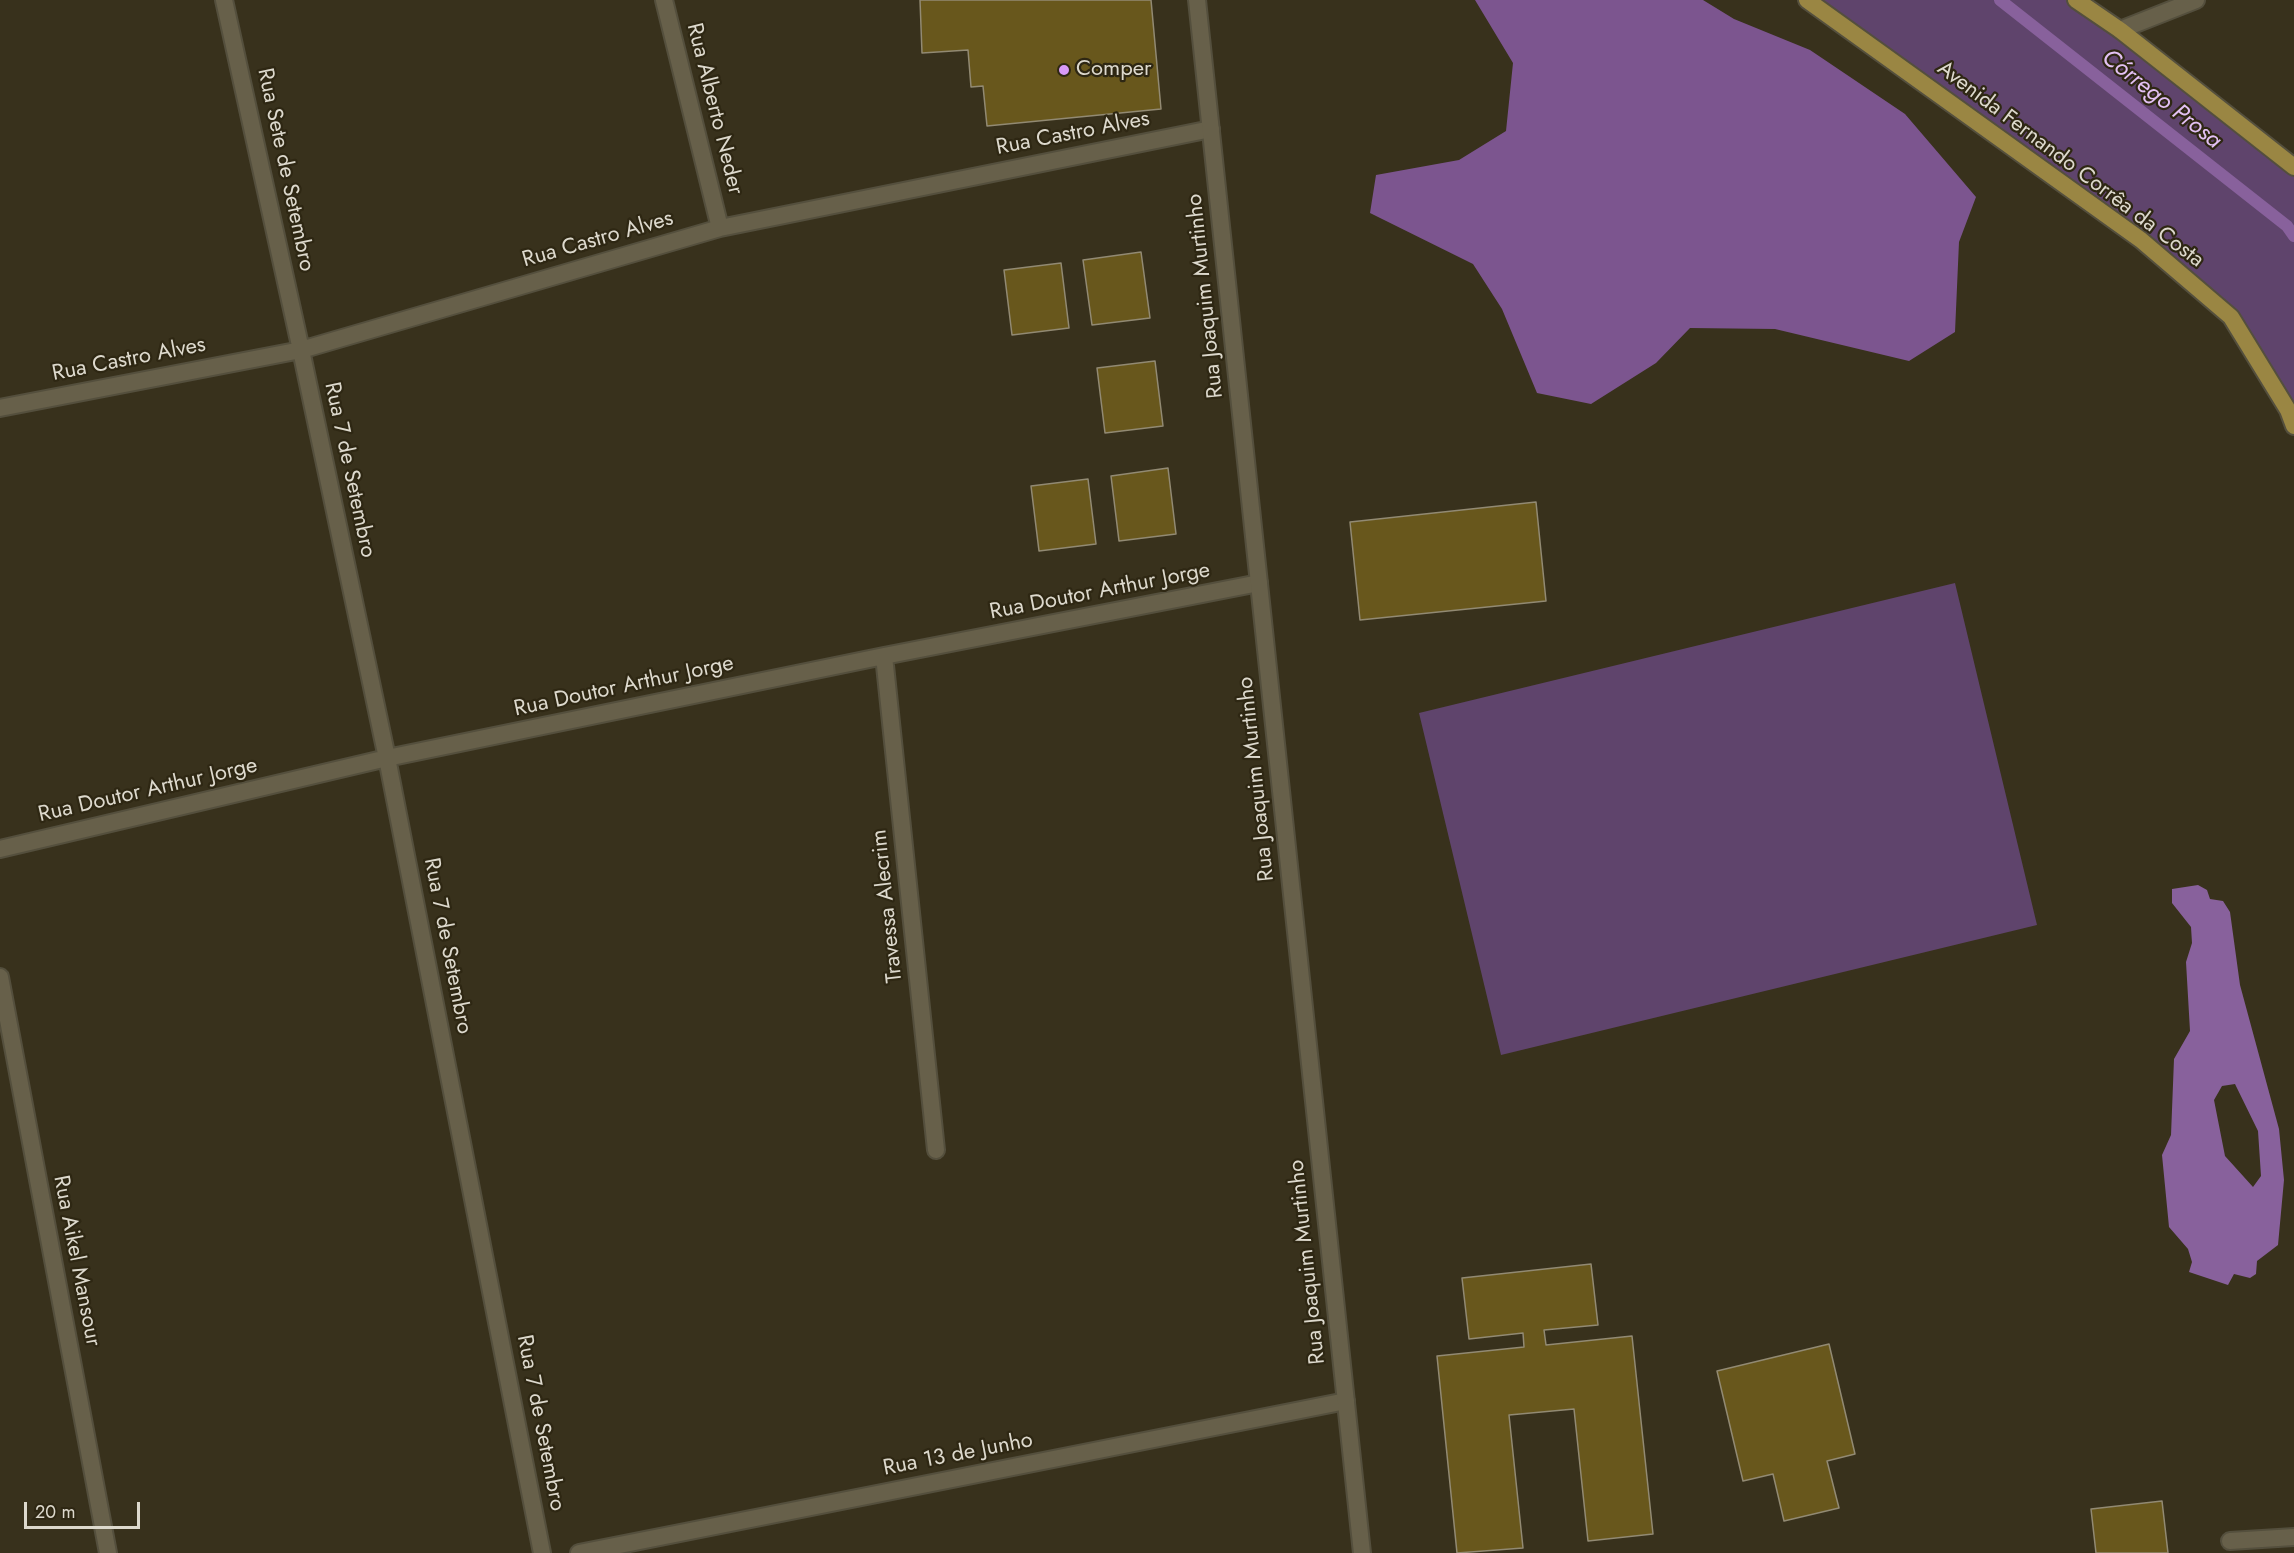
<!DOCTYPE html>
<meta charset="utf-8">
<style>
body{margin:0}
#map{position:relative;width:2294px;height:1553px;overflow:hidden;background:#38311c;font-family:Jost,sans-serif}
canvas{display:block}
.scale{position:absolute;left:24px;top:1502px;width:116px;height:27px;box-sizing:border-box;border:3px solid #ddd9cd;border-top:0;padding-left:8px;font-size:18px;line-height:21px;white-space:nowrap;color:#ddd9cd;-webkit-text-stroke:4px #2e2713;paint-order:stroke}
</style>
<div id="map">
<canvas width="2294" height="1553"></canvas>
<div class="scale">20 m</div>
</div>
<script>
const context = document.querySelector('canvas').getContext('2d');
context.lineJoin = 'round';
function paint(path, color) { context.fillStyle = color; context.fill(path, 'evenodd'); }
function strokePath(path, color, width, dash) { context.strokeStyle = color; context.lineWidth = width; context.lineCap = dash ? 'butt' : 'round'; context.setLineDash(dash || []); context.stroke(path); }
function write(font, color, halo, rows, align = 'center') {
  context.font = font + ' Jost,sans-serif'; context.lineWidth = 4.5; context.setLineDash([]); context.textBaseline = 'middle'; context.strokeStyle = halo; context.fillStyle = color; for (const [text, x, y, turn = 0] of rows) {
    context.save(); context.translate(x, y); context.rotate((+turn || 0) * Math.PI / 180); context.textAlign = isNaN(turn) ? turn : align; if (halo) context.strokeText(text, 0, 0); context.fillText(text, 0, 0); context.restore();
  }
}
const green = new Path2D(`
 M1807,0H2076L2294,167V426L2231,317Z
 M1955,583L2037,925L1501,1055L1419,713Z`);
const forest = new Path2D(`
 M1475,0H1703L1734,19L1810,50L1905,114L1976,197L1959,242L1955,332L1909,361L1775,329L1690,328L1656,363L1591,404L1537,393L1502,309L1473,264L1370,213L1376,175L1459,160L1506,131L1513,63Z`);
const water = new Path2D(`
 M2198,885L2207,890L2210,899L2223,901L2230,912L2240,985L2279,1129L2284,1180L2278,1245L2257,1261L2256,1274L2250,1278L2234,1274L2228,1285L2189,1272L2192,1262L2188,1249L2169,1227L2162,1155L2171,1135L2174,1059L2190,1031L2186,962L2192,943L2191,927L2172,903V889ZM2235,1084L2258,1131L2261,1176L2253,1187L2225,1156L2214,1100L2222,1086Z`);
const stream = new Path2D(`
 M2000,0L2287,226L2294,236`);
const building = new Path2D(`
 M920,0H1151L1161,109L987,126L983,86L971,87L968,50L922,53Z
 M1141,252L1150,318L1092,325L1083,260Z
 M1061,263L1069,328L1012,335L1004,270Z
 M1155,361L1163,426L1105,433L1097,368Z
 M1168,468L1176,534L1119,541L1111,476Z
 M1088,479L1096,544L1039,551L1031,486Z
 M1536,502L1546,601L1360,620L1350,522Z
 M1591,1264L1598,1325L1544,1330L1546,1345L1632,1336L1653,1534L1588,1541L1574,1409L1509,1415L1523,1548L1457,1553L1437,1356L1524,1347L1523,1333L1469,1339L1462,1278Z
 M1829,1344L1855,1454L1827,1461L1839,1508L1784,1521L1773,1474L1743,1481L1717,1371Z
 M2162,1501L2168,1553H2096L2091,1509Z`);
const minor = new Path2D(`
 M224,0L301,350L387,758L542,1553
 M664,0L720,228
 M2120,30L2196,0
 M0,408L301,350L720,228L1211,129
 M884,656L936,1150
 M0,849L387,758L884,656L1259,583
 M0,977L108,1553
 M2230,1541L2294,1537
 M579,1553L1346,1401`);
const tertiary = new Path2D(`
 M1197,0L1362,1553`);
const primary = new Path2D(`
 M1807,0L2141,240L2231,317L2288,410L2294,426
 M2076,0L2120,30L2294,167`);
const markers = [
 [1064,70,6,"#d89af8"]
];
const poiNames = [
 ["Comper",1076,70]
];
const streetNames = [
 ["Rua Alberto Neder",714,109,76],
 ["Rua Castro Alves",1073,134,-11],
 ["Avenida Fernando Corrêa da Costa",2070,165,37],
 ["Rua Sete de Setembro",285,170,78],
 ["Rua Castro Alves",598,240,-16],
 ["Rua Joaquim Murtinho",1206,296,-96],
 ["Rua Castro Alves",129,360,-11],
 ["Rua 7 de Setembro",349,470,78],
 ["Rua Doutor Arthur Jorge",1100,592,-11],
 ["Rua Doutor Arthur Jorge",624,687,-12],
 ["Rua Joaquim Murtinho",1257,779,-96],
 ["Rua Doutor Arthur Jorge",148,791,-13],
 ["Travessa Alecrim",888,906,-96],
 ["Rua 7 de Setembro",447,946,79],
 ["Rua Aikel Mansour",76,1261,79],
 ["Rua Joaquim Murtinho",1308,1262,-96],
 ["Rua 7 de Setembro",540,1423,79],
 ["Rua 13 de Junho",958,1455,-11]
];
const waterNames = [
 ["Córrego Prosa",2161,100,38]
];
paint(green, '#5f446c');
paint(forest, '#7c558f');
paint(water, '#88619c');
strokePath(stream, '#88619c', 12);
paint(building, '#68571c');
strokePath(building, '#928a73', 1.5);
strokePath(minor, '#544f3d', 20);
strokePath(tertiary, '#544f3d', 20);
strokePath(primary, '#544f3d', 20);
strokePath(minor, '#67604a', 16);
strokePath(tertiary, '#67604a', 16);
strokePath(primary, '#9a8643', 16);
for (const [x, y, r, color] of markers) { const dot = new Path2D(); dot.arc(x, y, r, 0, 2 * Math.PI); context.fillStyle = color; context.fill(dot); strokePath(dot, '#2e2713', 2); }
write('22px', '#ddd9cd', '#2e2713', poiNames, 'left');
write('22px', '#ddd9cd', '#2e2713', streetNames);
write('italic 24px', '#e3c1f4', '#2e2713', waterNames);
</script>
